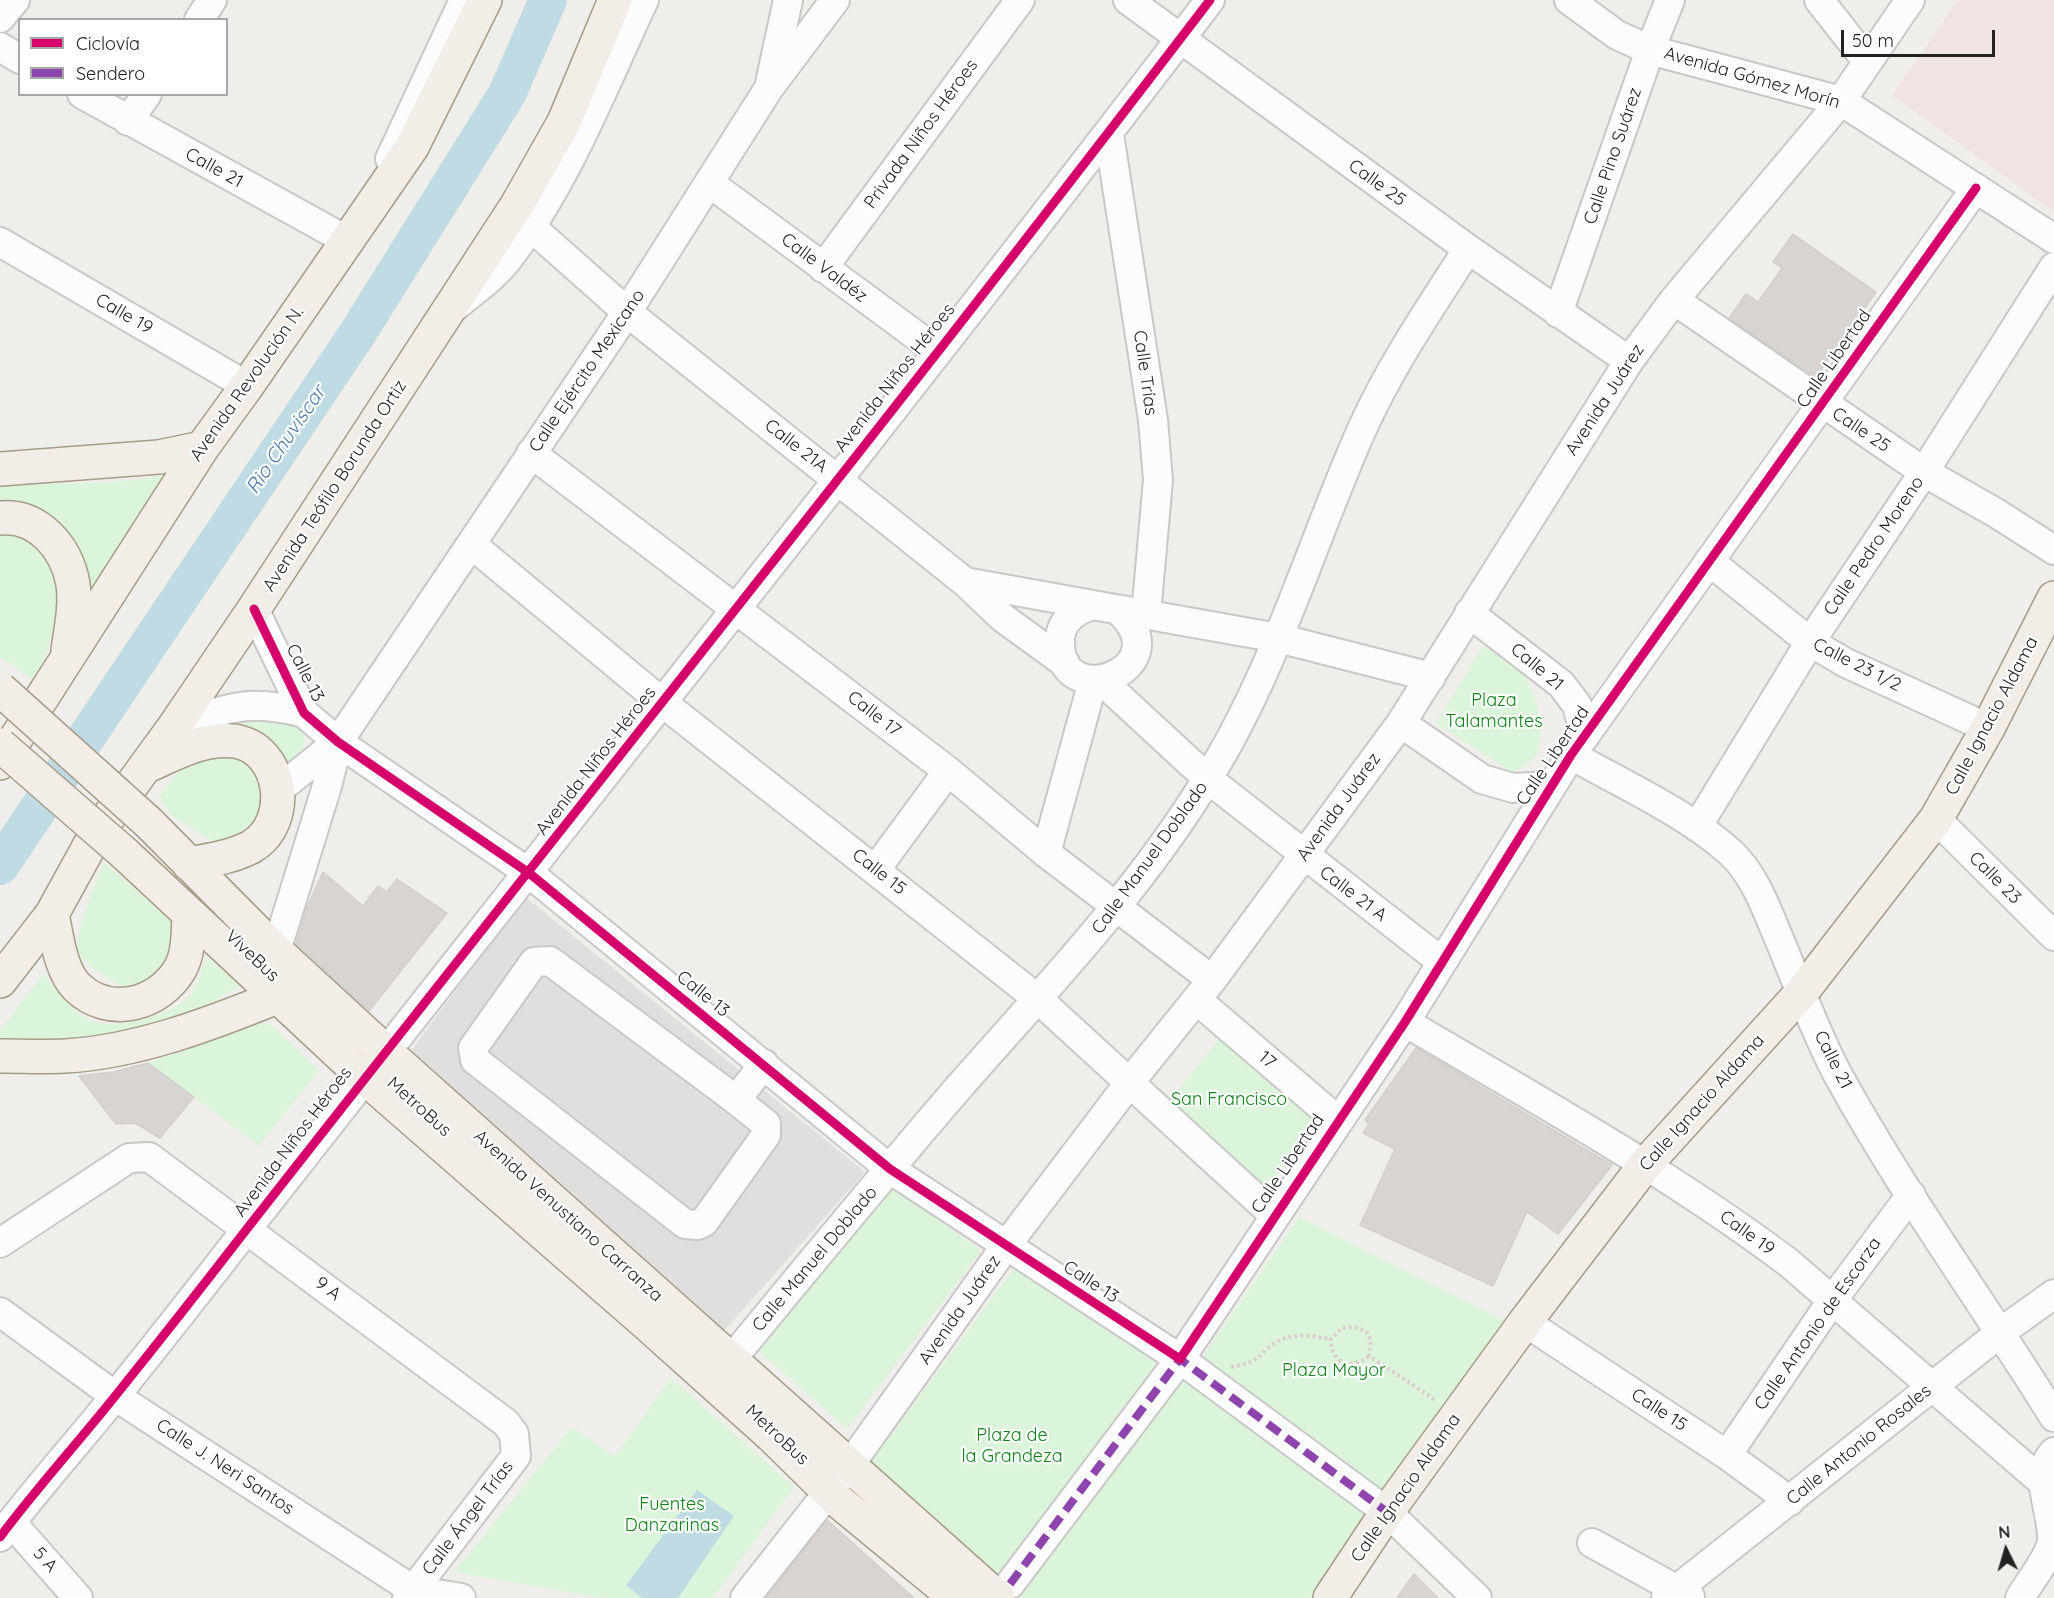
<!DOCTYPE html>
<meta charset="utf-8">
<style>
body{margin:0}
#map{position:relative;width:2054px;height:1598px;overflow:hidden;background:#f0eeeb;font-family:Quicksand,sans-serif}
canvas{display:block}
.legend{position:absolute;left:18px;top:18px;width:210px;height:78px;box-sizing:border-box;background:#fff;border:2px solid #a7a7a7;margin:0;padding:8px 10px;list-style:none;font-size:18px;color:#222}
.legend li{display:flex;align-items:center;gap:12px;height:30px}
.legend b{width:30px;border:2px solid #a7a7a7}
.north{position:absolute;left:1976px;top:1520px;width:60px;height:60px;-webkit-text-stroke:4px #fff;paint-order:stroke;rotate:355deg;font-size:16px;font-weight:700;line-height:24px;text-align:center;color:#222}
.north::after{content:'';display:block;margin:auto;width:21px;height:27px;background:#222;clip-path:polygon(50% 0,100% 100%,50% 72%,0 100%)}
.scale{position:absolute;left:1841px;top:30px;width:154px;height:27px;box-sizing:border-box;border:3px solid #222;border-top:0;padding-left:8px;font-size:18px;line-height:21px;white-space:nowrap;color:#222;-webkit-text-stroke:4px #fff;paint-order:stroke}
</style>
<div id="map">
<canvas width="2054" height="1598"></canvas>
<ul class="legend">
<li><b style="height:8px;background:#d6006c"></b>Ciclovía</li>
<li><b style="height:8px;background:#8e44ad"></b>Sendero</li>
</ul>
<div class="north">N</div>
<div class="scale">50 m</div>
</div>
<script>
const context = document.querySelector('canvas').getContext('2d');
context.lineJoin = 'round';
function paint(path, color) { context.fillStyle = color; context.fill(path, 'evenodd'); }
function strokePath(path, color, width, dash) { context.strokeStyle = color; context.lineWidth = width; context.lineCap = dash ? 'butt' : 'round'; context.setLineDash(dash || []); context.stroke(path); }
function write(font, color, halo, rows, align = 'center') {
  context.font = font + ' Quicksand,sans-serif'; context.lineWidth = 4.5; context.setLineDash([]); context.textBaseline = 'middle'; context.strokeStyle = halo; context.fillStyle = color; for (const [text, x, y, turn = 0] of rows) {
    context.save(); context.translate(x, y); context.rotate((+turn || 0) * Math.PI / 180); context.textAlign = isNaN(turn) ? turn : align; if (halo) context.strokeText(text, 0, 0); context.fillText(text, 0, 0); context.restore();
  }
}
const commercial = new Path2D(`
 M1958,0H2054V212L1892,95Z`);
const park = new Path2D(`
 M170,473L93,601L78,547L55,526L0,510V483C57,483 115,487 170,473Z
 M0,530L18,532L48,548L62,609L41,665L32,679L0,657Z
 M1483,646C1497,654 1512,662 1522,673C1535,687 1546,731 1539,749C1535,761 1522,768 1511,772L1436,723Z
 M256,713L284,717L304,734L305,756L290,771L233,727Z
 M222,749L265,774L262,817L236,834L215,842L172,816L159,797C182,766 183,758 222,749Z
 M105,863L175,925L169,966L147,982L120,986L94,969L76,953C80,921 90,892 105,863Z
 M206,957L241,986L167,1026L95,1044H0V1031L43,974C56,989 71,1010 89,1020C110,1031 171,1016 186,999C198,987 202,973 206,957Z
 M262,1022L273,1026L319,1071L259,1146L148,1063Z
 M1223,1034L1318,1119L1265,1192L1167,1104Z
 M890,1184L981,1251L847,1429L753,1346Z
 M1299,1217L1511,1324L1311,1598H1023L1010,1584L866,1469L1015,1267L1191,1374Z
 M671,1378L794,1487L713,1598H602L454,1572L572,1427L615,1456Z`);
const parking = new Path2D(`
 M525,897L865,1172L724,1331L406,1057Z`);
const water = new Path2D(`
 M697,1490L734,1516L678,1598H642L626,1585Z`);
const river = new Path2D(`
 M0,866L359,331L507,94L548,0`);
const building = new Path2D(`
 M1793,234L1876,292L1816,377L1729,318L1746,294L1758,302L1782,268L1773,262Z
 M323,872L363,906L378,886L387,892L397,879L447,913L369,1011L296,944L308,905Z
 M1416,1048L1612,1165L1558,1234L1527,1212L1493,1286L1360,1225L1395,1149L1363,1133L1369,1124L1365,1120Z
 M148,1063L194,1097L160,1138L135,1123L116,1124L79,1076L113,1072Z
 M827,1520L914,1598H766Z
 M1414,1574L1438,1598H1397Z`);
const path = new Path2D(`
 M1369,1356C1352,1371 1330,1363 1331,1339L1342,1328L1355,1327L1367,1332L1371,1341L1369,1356L1437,1401
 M1231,1367C1261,1362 1253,1358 1275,1343C1291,1332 1314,1336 1331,1339`);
const minor = new Path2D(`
 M1128,0L1468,249L1629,361
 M1569,0L1617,35L1650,50L1841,101L2054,239
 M1819,0L1867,61
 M0,18L15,0
 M199,20L212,0
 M0,47L20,59
 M770,83L788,0
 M82,94L346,240
 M128,121L147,94
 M1109,134L1153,420L1158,480L1146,615
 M390,159L464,0
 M711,184L937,351
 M530,226L627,312L965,582L1003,618L1065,663
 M0,242L247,386
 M823,268L1020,0
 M1674,300L1924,472L1996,513L2054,550
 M457,305C475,290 494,277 508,259C567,182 603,87 644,0
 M1558,313L1650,50L1670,0
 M531,453L948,771L1046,853L1212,980
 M471,544L663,703L1038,999L1274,1215
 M1709,561L1810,642L1846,663L1988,728
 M965,582L1093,605
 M254,609L304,713L338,742L529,873L890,1169L1180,1359L1387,1512L1477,1598
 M1118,610C1184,669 1056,717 1060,639C1061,620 1076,610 1093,605L1278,638L1431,677
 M1469,613L1561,684L1577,705L1585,736
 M1102,681L1208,779L1442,962
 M1401,723L1482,779L1513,788L1551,786
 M174,727C228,708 248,698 304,713
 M1571,755C1621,783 1688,814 1730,852C1753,873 1765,905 1777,934C1797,981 1814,1030 1838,1075C1903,1193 1983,1303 2054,1417
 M278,790L338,742L627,312L769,88L835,0
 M1936,819L2054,936
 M1697,827L1810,642L1924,472L2054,267
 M1046,853L1093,681
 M876,869L948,771
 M276,951L327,786L338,742
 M1197,1000L1337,1120
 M1405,1022C1535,1099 1668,1172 1789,1263L2054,1492
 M736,1100L766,1124V1135L704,1222L698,1225L685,1224L475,1060L473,1048L534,962L550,961L736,1100L764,1064
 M0,1243L129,1158L149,1157L506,1423L514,1434L516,1456L407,1598
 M0,1312L115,1396L413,1590L461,1598
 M1525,1322L1727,1455L1790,1501
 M730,1361C806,1269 882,1176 960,1086C1047,987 1137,893 1206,781C1275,672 1310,546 1362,429C1391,365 1430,308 1468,249
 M1727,1455L1831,1302L1911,1195
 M11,1522L78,1598
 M0,1537C35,1490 75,1446 112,1400C157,1344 202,1287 246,1230C567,820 894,414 1210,0
 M1592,1543L1690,1597
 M1010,1584L1180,1359L1405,1022L1571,755L1976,188
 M745,1598L849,1466L1005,1247L1130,1082L1212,980L1401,723L1629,361L1674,300L1841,101L1910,0
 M1666,1598L2001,1332L2054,1294
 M2020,1598C2028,1584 2050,1556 2052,1541C2054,1512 2031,1476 2054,1452`);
const major = new Path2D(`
 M0,469L159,457L202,448
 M0,518C39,514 67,549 73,584C76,606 71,629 68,650
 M0,763L202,448L247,386L412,147L485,0
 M147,766C174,754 203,737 234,741C284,748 293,823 251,847C232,857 210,860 189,864
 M149,823L276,951L386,1052L998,1598
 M124,853L364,1077L647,1324L772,1436L837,1500L956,1598
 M52,914C57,937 60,970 77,987C109,1018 159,1005 180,969C189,953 188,933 189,915
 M0,981L52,914L96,834L174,727L254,609L517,205L564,122L615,0
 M0,1056C21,1056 43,1057 65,1056C137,1052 210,1024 277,997
 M1330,1598L1387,1512L1525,1322L1645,1165L1802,992L1936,819L1988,728L2054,598`);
const majorBridge = new Path2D(`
 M0,689L149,823
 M0,745L124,853`);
const quiet = new Path2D(`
 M1010,1584L1180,1359L1387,1512`);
const cycleway = new Path2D(`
 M254,609L304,713L338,742L529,873L890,1169L1180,1359L1405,1022L1571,755L1976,188
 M0,1537C35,1490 75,1446 112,1400C157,1344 202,1287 246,1230C567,820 894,414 1210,0`);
const streetNames = [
 ["Avenida Gómez Morín",1752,78,16],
 ["Privada Niños Héroes",921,134,-54],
 ["Calle Pino Suárez",1613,156,-71],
 ["Calle 21",214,168,29],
 ["Calle 25",1377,183,36],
 ["Calle Valdéz",824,268,37],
 ["Calle 19",124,314,30],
 ["Calle Libertad",1834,359,-55],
 ["Calle Ejército Mexicano",587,371,-56],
 ["Calle Trías",1145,373,82],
 ["Avenida Niños Héroes",895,378,-52],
 ["Avenida Revolución N.",247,384,-55],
 ["Avenida Juárez",1605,400,-57],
 ["Calle 25",1861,430,34],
 ["Calle 21A",796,446,38],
 ["Avenida Teófilo Borunda Ortiz",335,486,-57],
 ["Calle Pedro Moreno",1874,546,-56],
 ["Calle 23 1/2",1857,665,27],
 ["Calle 21",1537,667,40],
 ["Calle 13",305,673,63],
 ["Calle 17",874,714,38],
 ["Calle Ignacio Aldama",1992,716,-62],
 ["Calle Libertad",1553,756,-56],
 ["Avenida Niños Héroes",596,761,-52],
 ["Avenida Juárez",1339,807,-54],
 ["Calle Manuel Doblado",1150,858,-54],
 ["Calle 15",879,872,38],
 ["Calle 23",1995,878,45],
 ["Calle 21 A",1353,894,37],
 ["ViveBus",252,956,43],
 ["Calle 13",703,994,39],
 ["17",1267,1060,41],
 ["Calle 21",1833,1060,63],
 ["Calle Ignacio Aldama",1702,1103,-48],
 ["MetroBus",419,1107,42],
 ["Avenida Niños Héroes",293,1142,-53],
 ["Calle Libertad",1288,1164,-56],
 ["Avenida Venustiano Carranza",568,1216,42],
 ["Calle 19",1747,1233,36],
 ["Calle Manuel Doblado",815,1259,-50],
 ["Calle 13",1091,1282,33],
 ["9 A",328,1289,37],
 ["Avenida Juárez",960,1310,-55],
 ["Calle Antonio de Escorza",1818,1324,-55],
 ["Calle 15",1659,1410,33],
 ["MetroBus",777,1435,43],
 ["Calle Antonio Rosales",1859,1445,-39],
 ["Calle J. Neri Santos",225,1467,33],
 ["Calle Ignacio Aldama",1406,1488,-55],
 ["Calle Ángel Trías",468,1518,-53],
 ["5 A",45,1560,48]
];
const parkNames = [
 ["Plaza",1494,701],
 ["Talamantes",1494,722],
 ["San Francisco",1229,1100],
 ["Plaza Mayor",1334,1371],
 ["Plaza de",1012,1436],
 ["la Grandeza",1012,1457],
 ["Fuentes",672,1505],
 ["Danzarinas",672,1526]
];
const waterNames = [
 ["Rio Chuviscar",286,440,-56]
];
paint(commercial, '#f1e3e1');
paint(park, '#daf5da');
paint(parking, '#e0dfde');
paint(water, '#bfdbe3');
strokePath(river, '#bfdbe3', 38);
paint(building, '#d7d4d2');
strokePath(building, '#d3d0cc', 1.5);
strokePath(minor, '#c9c8c7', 32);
strokePath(major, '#a79c86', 36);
strokePath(path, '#dccecd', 4, [3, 3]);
strokePath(minor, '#fdfcfc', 28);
strokePath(major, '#f3ede7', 33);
strokePath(majorBridge, '#a79c86', 36, []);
strokePath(majorBridge, '#f3ede7', 33);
strokePath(quiet, '#8e44ad', 8, [15, 8]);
strokePath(cycleway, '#d6006c', 9);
write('18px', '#222', '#fff', streetNames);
write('18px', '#0c8416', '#fff', parkNames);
write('italic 20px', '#4a7aab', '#fff', waterNames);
</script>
